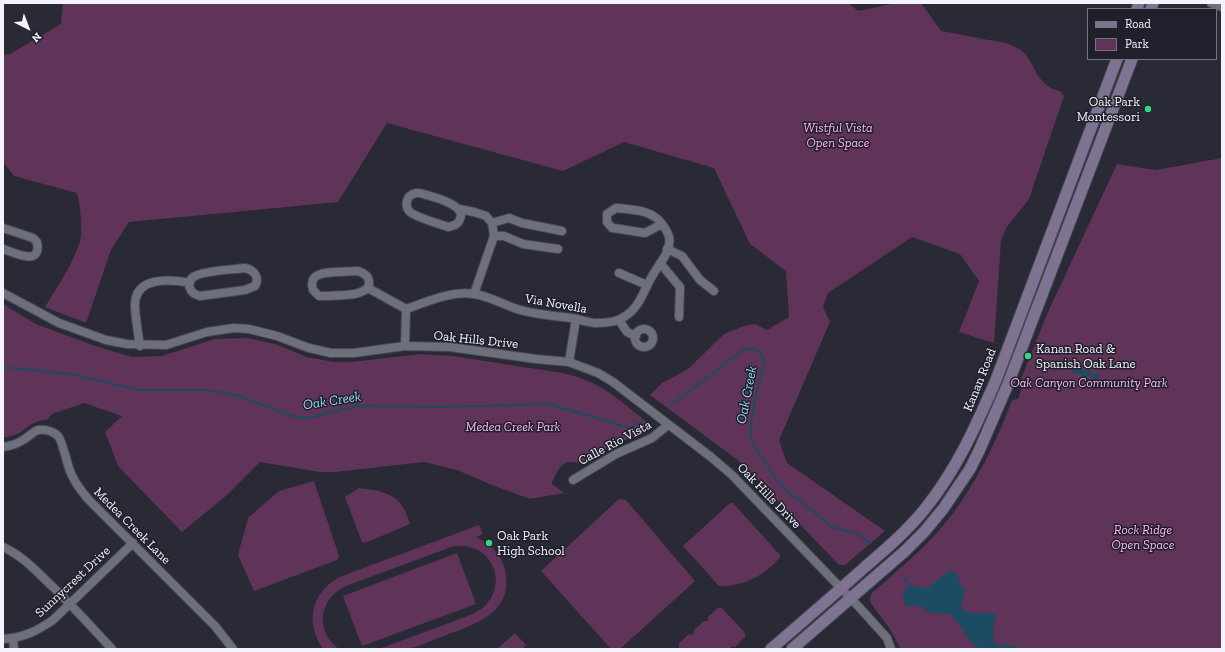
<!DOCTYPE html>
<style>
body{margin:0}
#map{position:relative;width:1225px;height:652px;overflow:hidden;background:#292a36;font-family:"Zilla Slab",serif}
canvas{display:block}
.frame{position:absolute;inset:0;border:4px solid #f3f4fc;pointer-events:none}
.legend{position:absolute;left:1087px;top:8px;width:130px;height:52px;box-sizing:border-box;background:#20202c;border:1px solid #74757f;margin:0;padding:5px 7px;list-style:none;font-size:12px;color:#f3f4fc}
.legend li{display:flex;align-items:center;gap:8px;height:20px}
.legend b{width:20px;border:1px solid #74757f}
.north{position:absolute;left:8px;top:8px;width:40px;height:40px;-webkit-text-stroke:3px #20202c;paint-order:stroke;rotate:138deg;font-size:11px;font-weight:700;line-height:16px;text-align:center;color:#f3f4fc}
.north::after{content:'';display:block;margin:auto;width:14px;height:18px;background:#f3f4fc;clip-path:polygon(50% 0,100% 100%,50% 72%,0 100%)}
</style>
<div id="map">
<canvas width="1225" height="652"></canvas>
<div class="frame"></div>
<ul class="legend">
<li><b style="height:5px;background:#7e7491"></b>Road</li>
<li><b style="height:11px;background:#603358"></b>Park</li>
</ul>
<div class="north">N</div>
</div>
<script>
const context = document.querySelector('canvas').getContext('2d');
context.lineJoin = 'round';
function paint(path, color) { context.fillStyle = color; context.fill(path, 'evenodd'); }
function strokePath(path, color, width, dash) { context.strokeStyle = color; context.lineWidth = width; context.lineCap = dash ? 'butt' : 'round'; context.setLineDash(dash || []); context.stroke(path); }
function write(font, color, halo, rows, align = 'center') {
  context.font = font + ' "Zilla Slab",serif'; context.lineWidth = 3; context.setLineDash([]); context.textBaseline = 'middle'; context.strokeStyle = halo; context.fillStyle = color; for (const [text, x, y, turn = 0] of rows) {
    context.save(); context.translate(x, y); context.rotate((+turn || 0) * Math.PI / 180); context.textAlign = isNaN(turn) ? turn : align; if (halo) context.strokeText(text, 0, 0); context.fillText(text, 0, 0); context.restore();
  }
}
const green = new Path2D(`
 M63,3H848L858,11L896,3H921L941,31C955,33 969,36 983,39C995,41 1008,42 1019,49C1035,58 1034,86 1060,91L1064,96L1029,199L1006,228L1001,241L994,343L959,332L979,281L960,254L912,237L828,293L823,307L830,322L779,440L787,463L885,531L845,565H839L739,461L650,395L662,383L688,369L724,334L744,326L755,324L767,330L789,317L786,271L750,244L714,168L624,142L563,171L387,123L338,202L129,222L111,250L86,323L45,307C58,286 72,265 80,242C83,230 80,204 77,193L14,176L3,162V55L10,54L61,24Z
 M1222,158V649H901L890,629L870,602V597L873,592C895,573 916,555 936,534C970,496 994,448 1012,400L1018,399L1024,382L1021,379L1047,314L1117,164L1156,170Z
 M3,304L36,324L95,346L132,357L162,356L215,339L247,338L275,344L307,357L334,362H351L420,354L453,356L562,373C599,380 619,400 648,423L650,427L649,430L642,434L617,443L581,463L568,462L562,465L557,472L552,482V484L564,493L530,499L492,485L457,470L424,462L335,472H320L260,462L227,495L182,532L118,466L105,432L122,416L84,403L52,414L47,420C34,421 31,424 21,432C17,435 9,436 3,438Z
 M314,481L339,556L337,560L254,591L238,555L248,518L279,491Z
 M359,488C376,490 395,492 404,509C407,513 408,519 410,524L365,543L362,542L345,497Z
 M619,499L626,500L695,581L620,649H611L541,571Z
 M730,503H733L781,556C767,574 745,586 722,586H719L683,546Z
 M479,525L483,534L476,537C490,544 502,555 505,570C515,614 472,625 441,637C430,641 417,648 406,649C397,650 388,649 379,649L473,614C512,595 498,541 454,546L346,586C319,598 314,631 339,649H323C304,621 312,590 342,576Z
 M457,553L476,604L362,646L343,596Z
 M718,608H722L745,633V637L735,647L731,646V649H673L675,648H679V643L689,634L693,635L694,630L704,621H708V617Z
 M515,633L526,645L522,649H497Z`);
const water = new Path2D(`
 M1080,363V368L1085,371L1089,370L1093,375L1099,373L1100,377L1092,380L1091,376L1089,375L1086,379L1078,373H1072L1073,368Z
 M949,571L957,573L960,583L965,590L961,607L964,611L973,613H993L996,616L993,630L994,642L998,646C1007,644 1014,645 1023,649C1014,649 988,651 982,649C964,643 963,620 948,614C943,612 938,615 933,613C920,609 925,603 907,606L903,601V592L910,585L924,588L930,586Z`);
const stream = new Path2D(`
 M3,368H17L75,375L140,390H208L236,395L295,417H313L356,406L441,407L549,404L630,428L642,421
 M670,405L682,397L743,350L754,348L761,352L764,362L754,404L750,433L752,443L774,476L785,489L832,527L857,534L865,539L869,543
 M904,578L910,585`);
const minor = new Path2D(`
 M1211,3L1222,7
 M416,193H419C430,196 467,204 460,219C458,225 453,226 448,227C440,224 415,217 410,212C407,209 406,205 407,201C408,196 412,194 416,193Z
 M616,208C632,210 651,209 662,224L645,233L620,229L612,228L607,222V214Z
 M459,209L474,212L486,216L492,223L494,236L474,294
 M492,223L509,218L522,223L562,231
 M3,228L33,238L37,242C42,267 15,253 3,249
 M494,236H504L523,244L558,249
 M667,249L682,256L700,280L714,291
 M660,263L680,287L679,317
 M245,268C254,270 260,277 255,286L245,290L200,296C190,294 184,282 195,276C208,270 230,270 245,268Z
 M358,271C363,273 368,275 369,281C371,298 335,295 323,296H319L313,290C312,286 311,282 314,278C320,270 348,272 358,271Z
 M619,273L647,285
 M368,288L406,309
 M3,293L59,323L106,340L127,344L166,345L207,332L234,328L249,329L277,336L309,348L331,353H354L405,346L450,347L536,359L569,362L598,373L613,382L711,457L732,475L859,607L887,638L891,649
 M406,309C427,302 452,290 474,294C489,296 502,304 517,309C534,315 553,315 571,318C579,319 589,323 597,323C606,323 617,322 624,317C641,307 644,288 654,273C660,263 672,250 669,237C668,233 665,228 662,224
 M619,320L627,332L636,336
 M635 338a9 9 0 1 1 18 0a9 9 0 1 1-18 0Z
 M140,346C138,333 136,321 135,308C133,276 169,279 190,283
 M405,346L406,309
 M569,362L576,319
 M3,447C10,446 17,444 23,440C29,437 32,432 38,430C45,429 53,431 58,436C62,440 67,463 70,471C74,481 81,491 88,499L215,626L233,649
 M573,480L616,454L652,438L668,425
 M3,547C23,556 37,572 53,587C73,607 93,628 112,649
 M3,639C23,638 37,631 53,620L133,543
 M13,639L14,649`);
const secondary = new Path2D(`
 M1137,9L1139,3
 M1151,9L1153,3
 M771,649C802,622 834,595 865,567C886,549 907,531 924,510C956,471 976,426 996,380L1117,59
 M792,649L905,551L924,532L943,509L970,469L979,451L1008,384L1132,59`);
const markers = [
 [1148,109,4,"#32d882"],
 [1028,356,4,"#32d882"],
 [489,543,4,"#32d882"]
];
const poiNames = [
 ["Oak Park",1140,102,"right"],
 ["Montessori",1140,117,"right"],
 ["Kanan Road &",1036,349],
 ["Spanish Oak Lane",1036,364],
 ["Oak Park",497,536],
 ["High School",497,551]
];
const parkNames = [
 ["Wistful Vista",838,128],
 ["Open Space",838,143],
 ["Oak Canyon Community Park",1089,383],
 ["Medea Creek Park",513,427],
 ["Rock Ridge",1143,530],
 ["Open Space",1143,545]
];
const streetNames = [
 ["Via Novella",556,304,10],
 ["Oak Hills Drive",476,340,6],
 ["Kanan Road",980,380,-68],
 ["Calle Rio Vista",615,443,-28],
 ["Oak Hills Drive",769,496,46],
 ["Medea Creek Lane",132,526,45],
 ["Sunnycrest Drive",73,582,-43]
];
const waterNames = [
 ["Oak Creek",747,395,-79],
 ["Oak Creek",332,401,-9]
];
paint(green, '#603358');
paint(water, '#1b4c63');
strokePath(stream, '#1b4c63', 2);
strokePath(minor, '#484853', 10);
strokePath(secondary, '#484853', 13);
strokePath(minor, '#6e6f7d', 8);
strokePath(secondary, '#7e7491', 11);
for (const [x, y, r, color] of markers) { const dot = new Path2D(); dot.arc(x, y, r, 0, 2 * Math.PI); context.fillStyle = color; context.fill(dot); strokePath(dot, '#20202c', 1.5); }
write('13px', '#f3f4fc', '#20202c', poiNames, 'left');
write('italic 13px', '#ffb7f0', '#20202c', parkNames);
write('13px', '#f3f4fc', '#20202c', streetNames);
write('italic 14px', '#95d8fa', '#20202c', waterNames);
</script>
